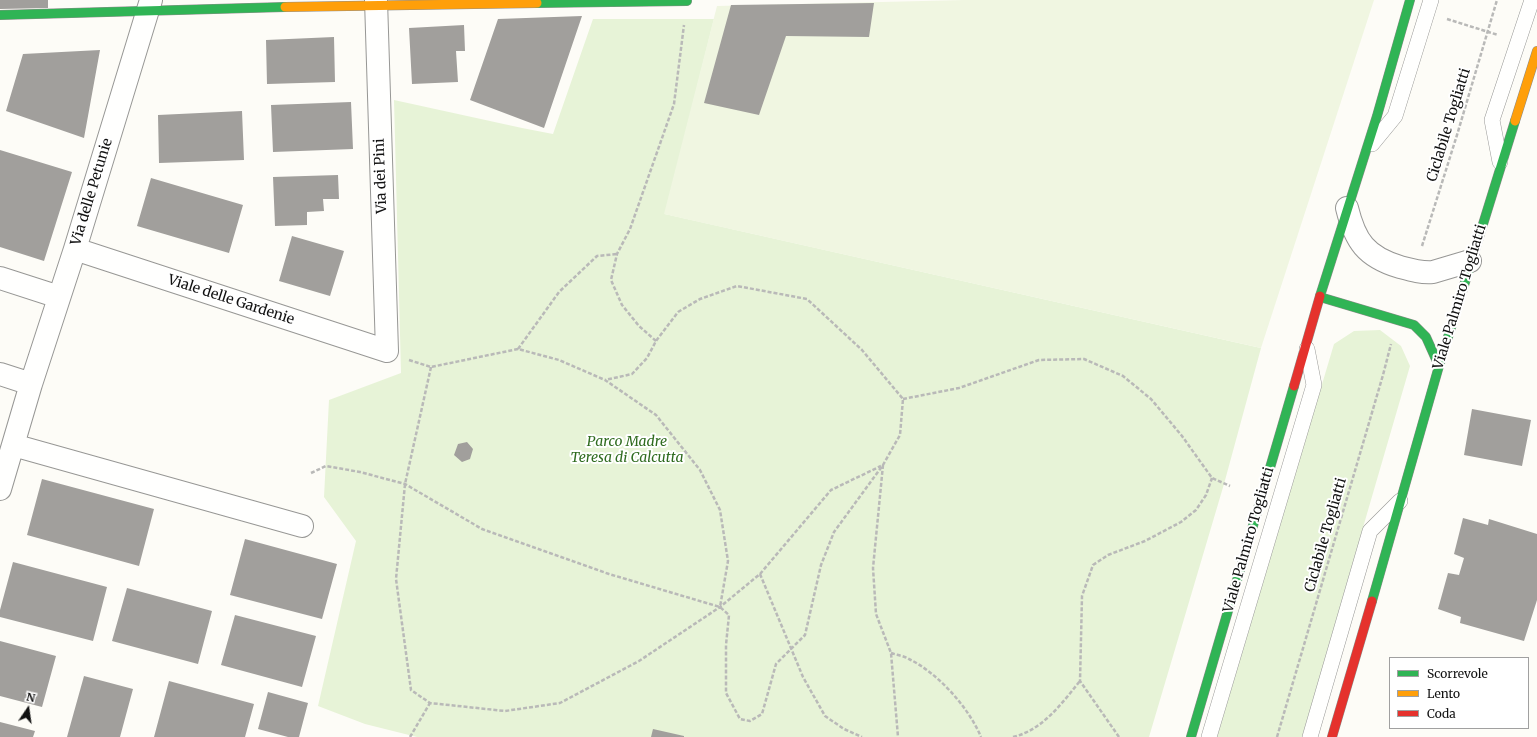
<!DOCTYPE html>
<style>
body{margin:0}
#map{position:relative;width:1537px;height:737px;overflow:hidden;background:#fdfcf7;font-family:Merriweather,serif}
canvas{display:block}
.legend{position:absolute;left:1389px;top:657px;width:140px;height:72px;box-sizing:border-box;background:#fff;border:1px solid #a0a0a0;margin:0;padding:5px 7px;list-style:none;font-size:12px;color:#111}
.legend li{display:flex;align-items:center;gap:8px;height:20px}
.legend b{width:20px;border:1px solid #a0a0a0}
.north{position:absolute;left:8px;top:689px;width:40px;height:40px;-webkit-text-stroke:3px #fff;paint-order:stroke;rotate:13deg;font-size:11px;font-weight:700;line-height:16px;text-align:center;color:#111}
.north::after{content:'';display:block;margin:auto;width:14px;height:18px;background:#111;clip-path:polygon(50% 0,100% 100%,50% 72%,0 100%)}
</style>
<div id="map">
<canvas width="1537" height="737"></canvas>
<ul class="legend">
<li><b style="height:5px;background:#30b455"></b>Scorrevole</li>
<li><b style="height:5px;background:#ff9f0a"></b>Lento</li>
<li><b style="height:5px;background:#e5322d"></b>Coda</li>
</ul>
<div class="north">N</div>
</div>
<script>
const context = document.querySelector('canvas').getContext('2d');
context.lineJoin = 'round';
function paint(path, color) { context.fillStyle = color; context.fill(path, 'evenodd'); }
function strokePath(path, color, width, dash) { context.strokeStyle = color; context.lineWidth = width; context.lineCap = dash ? 'butt' : 'round'; context.setLineDash(dash || []); context.stroke(path); }
function write(font, color, halo, rows, align = 'center') {
  context.font = font + ' Merriweather,serif'; context.lineWidth = 4; context.setLineDash([]); context.textBaseline = 'middle'; context.strokeStyle = halo; context.fillStyle = color; for (const [text, x, y, turn = 0] of rows) {
    context.save(); context.translate(x, y); context.rotate((+turn || 0) * Math.PI / 180); context.textAlign = isNaN(turn) ? turn : align; if (halo) context.strokeText(text, 0, 0); context.fillText(text, 0, 0); context.restore();
  }
}
const green = new Path2D(`
 M593,19H714L665,214L1261,348L1224,484L1149,737H417L365,724L318,706L356,541L324,497L329,400L401,373L394,100L522,128L553,134Z
 M1380,330L1401,346L1410,366L1302,737H1217L1334,344L1354,331Z`);
const pitch = new Path2D(`
 M964,0H1374L1261,348L664,214L717,6Z`);
const building = new Path2D(`
 M0,0H48V8L0,9Z
 M874,3L869,37L786,36L759,115L704,103L731,5Z
 M582,16L544,128L470,100L498,19Z
 M464,25L465,51H456L458,82L412,84L409,28Z
 M334,37L335,82L267,84L266,40Z
 M100,50L84,138L6,111L23,54Z
 M351,102L353,149L273,152L271,105Z
 M242,111L244,160L159,163L158,115Z
 M0,150L72,172L44,261L0,247Z
 M338,175L339,199H323L324,211L307,212V225L275,226L273,177Z
 M151,178L243,205L229,253L137,226Z
 M292,236L344,251L330,296L279,281Z
 M1472,409L1531,420L1522,466L1464,455Z
 M467,442L473,449L470,459L462,462L454,455L458,444Z
 M42,479L154,509L139,566L27,535Z
 M1463,518L1488,525L1489,519L1537,534V600L1524,641L1460,623L1461,617L1438,609L1448,573L1459,575L1464,558L1454,554Z
 M245,539L337,564L322,619L230,595Z
 M13,562L107,587L93,641L0,617V610Z
 M127,588L212,611L198,664L112,641Z
 M235,615L316,636L302,687L221,665Z
 M0,641L56,656L42,707L0,696Z
 M84,676L133,689L120,737H67Z
 M169,681L254,704L245,737H154Z
 M268,692L308,703L299,737H288L258,729Z
 M0,722L35,731L33,737H0Z
 M653,729L684,736V737H651Z`);
const path = new Path2D(`
 M1447,19L1498,35
 M1422,246L1457,135L1497,0
 M656,341L639,326L622,305L611,280L617,254L630,229L674,104L684,25
 M518,349L559,292L597,256L617,254
 M409,360L431,367L518,349L559,360L605,380L656,415L700,470L720,510L728,561L720,607
 M431,367L405,484L396,579L411,690L430,703L505,711L560,703L639,661L720,607L760,574L831,490L881,466
 M903,399L959,388L1039,360L1084,359L1123,376L1151,399L1182,436L1212,478L1230,486
 M883,465L873,568L876,614L891,653L898,737
 M311,473L326,466L360,472L405,484L482,529L609,574L720,607L729,615L726,645V693L740,719L750,721L762,714L776,664L805,635L821,565L834,532L883,465L900,435L903,399L862,350L807,299L737,286L700,299L678,312L656,341L647,358L632,374L605,380
 M760,574L803,677L825,716L844,729L862,737
 M891,653C897,655 904,656 909,659C938,673 969,708 981,737
 M410,737L430,703
 M1013,737C1043,730 1062,703 1080,681
 M1119,737L1080,681L1082,596L1093,565L1108,555L1145,541L1181,522L1196,510L1206,495L1212,478
 M1277,737L1383,375L1391,344`);
const lane = new Path2D(`
 M1372,144L1395,116L1431,0
 M1500,162L1492,120L1532,0
 M1209,737L1314,385L1307,349
 M1310,737L1370,531L1400,501`);
const street = new Path2D(`
 M1347,208C1355,241 1366,257 1400,267C1411,270 1421,273 1433,272L1470,261
 M75,249L387,351L376,0
 M0,278L59,297
 M0,374L31,384
 M13,445L302,526
 M0,489L31,384L75,249L151,0`);
const fast = new Path2D(`
 M537,3L687,1
 M0,15L285,7
 M1320,296L1377,116L1410,0
 M1320,297L1414,325L1426,337L1439,366
 M1372,601L1439,366L1515,121
 M1191,737L1294,386`);
const slow = new Path2D(`
 M285,7L537,3
 M1515,121L1537,51`);
const jam = new Path2D(`
 M1294,386L1320,296
 M1332,737L1372,601`);
const streetNames = [
 ["Ciclabile Togliatti",1449,125,-73],
 ["Via dei Pini",381,176,-92],
 ["Via delle Petunie",92,192,-73],
 ["Viale Palmiro Togliatti",1460,297,-73],
 ["Viale delle Gardenie",231,300,18],
 ["Ciclabile Togliatti",1326,535,-74],
 ["Viale Palmiro Togliatti",1249,540,-74]
];
const parkNames = [
 ["Parco Madre",627,442],
 ["Teresa di Calcutta",627,458]
];
paint(green, '#e7f3d7');
paint(pitch, '#f0f6e1');
paint(building, '#a19f9c');
strokePath(lane, '#979795', 16);
strokePath(street, '#979795', 24);
strokePath(fast, '#8e8d8b', 10);
strokePath(slow, '#8e8d8b', 10);
strokePath(jam, '#8e8d8b', 10);
strokePath(path, '#b9b9b8', 2.5, [4, 2]);
strokePath(lane, '#fffffe', 15);
strokePath(street, '#fffffe', 22);
strokePath(fast, '#30b455', 9);
strokePath(slow, '#ff9f0a', 9);
strokePath(jam, '#e5322d', 9);
write('14px', '#111', '#fff', streetNames);
write('italic 14px', '#2f6b1f', '#fff', parkNames);
</script>
